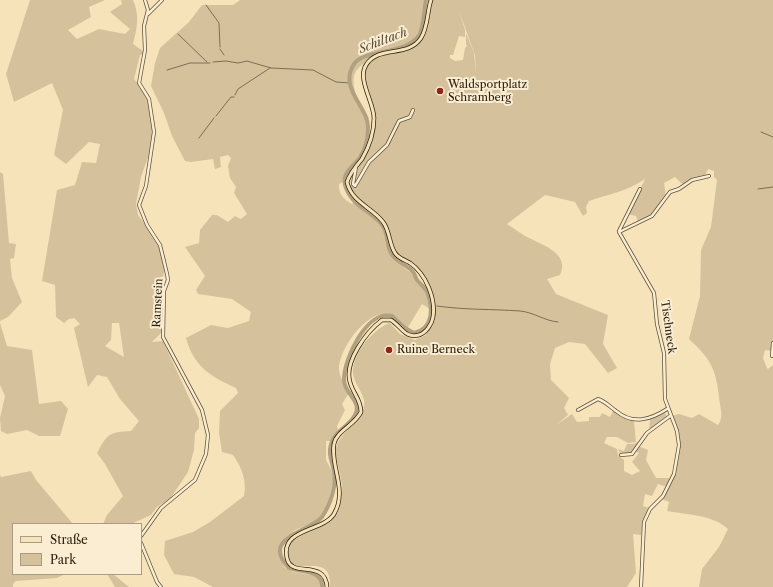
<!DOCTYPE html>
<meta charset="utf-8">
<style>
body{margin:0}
#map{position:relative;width:773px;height:587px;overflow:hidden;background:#f7e3ba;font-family:"Libre Caslon Text",serif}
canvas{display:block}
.legend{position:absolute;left:12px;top:523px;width:130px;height:52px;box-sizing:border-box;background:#faedd2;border:1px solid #a89c85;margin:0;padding:5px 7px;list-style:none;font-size:12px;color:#2d2211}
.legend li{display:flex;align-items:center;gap:8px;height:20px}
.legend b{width:20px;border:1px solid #a89c85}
</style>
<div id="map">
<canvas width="773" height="587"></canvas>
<ul class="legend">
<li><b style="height:5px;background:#f7e3ba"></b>Straße</li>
<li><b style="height:11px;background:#d5c29d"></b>Park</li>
</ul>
</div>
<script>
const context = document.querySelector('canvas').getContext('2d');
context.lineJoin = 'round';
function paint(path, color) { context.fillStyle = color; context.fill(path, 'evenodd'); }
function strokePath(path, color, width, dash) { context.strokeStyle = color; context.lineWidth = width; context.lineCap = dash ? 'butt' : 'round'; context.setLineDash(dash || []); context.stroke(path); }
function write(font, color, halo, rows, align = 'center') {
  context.font = font + ' "Libre Caslon Text",serif'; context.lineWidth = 4; context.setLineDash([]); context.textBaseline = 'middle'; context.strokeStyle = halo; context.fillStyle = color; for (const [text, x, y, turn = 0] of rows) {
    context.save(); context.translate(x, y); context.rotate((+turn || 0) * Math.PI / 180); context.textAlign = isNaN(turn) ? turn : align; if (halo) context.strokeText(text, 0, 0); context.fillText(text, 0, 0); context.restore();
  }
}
const green = new Path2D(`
 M30,0H105L89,7L91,17L68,30L77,39L99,29L125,34L130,29L110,12L122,4L121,0H133C140,16 137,28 133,44L143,51V54L140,55L134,79L149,96L154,140L141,177L136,204L138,215L160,245L166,260L163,278V331L152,342L163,341L199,419V428L195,433L194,450L188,472L170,499L157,507L151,515L131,524H103L107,515L123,496L105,464L97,453C107,434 109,432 131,431L139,421L120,399L107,377L97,375L88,387L74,328L80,324L74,318L69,319L64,323L56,317L55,285L42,281L57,190L75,185L82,162L96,163L100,144L89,142L66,164L54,155L63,110L52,83L14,102L6,74ZM112,323H119L124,357L105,346L111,340Z
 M240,0H425L420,29L413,40L409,43L371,55L372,57C368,60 358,68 356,71C348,85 361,107 369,118L366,120C369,135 362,152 353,164C348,170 342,173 343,182L339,184C338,193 344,200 352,204L354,202L381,224L386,235L391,256L412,274L428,294L427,300L431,305L430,309L422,304L407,329C401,325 398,317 391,314C369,307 338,349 339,370C340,378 345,386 349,393L342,404L345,410L337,426L338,430L331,441H326V460L334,475L328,505L319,520L295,530L285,539L281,545L279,556L285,568L293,572L317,576L320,580L321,587H213L194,577L174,574L164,555L165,541L193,532L210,522L244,496C247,481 242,468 233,455L222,452L219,433L220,411L238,393L236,388C210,376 194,367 186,338L211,325L228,328L249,321L251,312L232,299L198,294L196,290L205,276L185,247L199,243L200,230L212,215H217L228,222L235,216L241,219L247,214L234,193L236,187L230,178L228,166L231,158L228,155L220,157L221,167L215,169L213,159L191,162L185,161L172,136L164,113L151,86L155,63L160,48L189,22L202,5H233Z
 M432,0H773V355L772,351L765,350L763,358L767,368L768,369L773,365V587H699L702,569L719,547L728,529C711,514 688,515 667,511L669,502L661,499C679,467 686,451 671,416L679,414L692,418L699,414L718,425C723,418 721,411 720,404C716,371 714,362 689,339L700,296L701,250L711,227L717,180L714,177V171L708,169L705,176L682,184L675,177L664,183L666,196L651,216L638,222L636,216L628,214L645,179C628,191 609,194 589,201L586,207L587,213L583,216L575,202L545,195L507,224C513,228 519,232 525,236C540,244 571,253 560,275L547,279L556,294L608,315L603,344L617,368L608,373L585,344L569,342L555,348L550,364L551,380L569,398L564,408L568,415L556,425L572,414L577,422L589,421V417H600L602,413L610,417L613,411L616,412L634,421L636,442L628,443L617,437H607L604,443L617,449L618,455L624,460V471L632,475L640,471L632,462L639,453L635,451L638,446L648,450L646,460L656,478H671L667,487L658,484L652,496L645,494L643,506L649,508L643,521L641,535L633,534L636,573L627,587H330C331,559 312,568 295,566C268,537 321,533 334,518C340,512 341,502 342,493C344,478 332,456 337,445C343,429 361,424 364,406C366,396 357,388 354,378C348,359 370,332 387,324L390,323L400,334L415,340L426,335C438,313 438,291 419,271C413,264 403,261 398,254C391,246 391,232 385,223C373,204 337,197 356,169L357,171L372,138L374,111L366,83V68C377,48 407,58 420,41C428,30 429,13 432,0ZM459,11L475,55L476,74L474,53L466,33V44L467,46L465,48L463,60L455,61L450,58V55H453L459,36L465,37V30Z
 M0,172L3,174L9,243L16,244L14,258L10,259L12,278L22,302L8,317L0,321Z
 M0,323L7,346L32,350L39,404L61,401L68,409L60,436H39L27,430L7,434L1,431L0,418L5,396L0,385Z
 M665,412L667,417L649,430L650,419Z
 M640,441L632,454L620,453L618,449L624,451L627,444H633Z
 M31,471L36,480L73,524H13V574H65L57,578L16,581L13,584V587H0V475L1,477Z
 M107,574H113L129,587H115Z`);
const stream = new Path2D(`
 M206,5L219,23L220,47
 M178,34L207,62
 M220,49L224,55
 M213,62L226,61L238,63L247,61L271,68L313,70L336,82L350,83
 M167,70L190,63H210
 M235,95L238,89L270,68
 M216,116L231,97H234
 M761,132L773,137
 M199,138L214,118
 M758,189L773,187
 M437,306C465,310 492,309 520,311C533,312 545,321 558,322`);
const river = new Path2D(`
 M322,587C323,569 300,573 289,568C259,537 312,531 322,517C330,505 337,486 334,471C332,461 328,455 331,444C335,430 349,427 355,415C363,401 343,393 344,379C344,359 367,309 392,316L405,328L414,333C433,329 433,309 428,294C426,288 421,285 417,280C415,277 415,274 413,272C408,265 399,263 394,257C386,250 389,235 383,226C373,212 353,207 346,188C340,173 353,168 360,157C365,149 368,138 368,128C369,107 338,89 354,64C365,48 409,56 420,33C424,24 424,9 426,0`);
const minor = new Path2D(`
 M148,14L162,0
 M356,167L353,184L355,186L369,162L387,145L399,121L410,117L413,110
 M619,231L640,189
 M619,232L654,293L657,324L664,353L665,399L677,431L679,445L674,474L663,496L650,509L644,522L641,587
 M619,232L652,216L670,192L679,189L692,180L709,176
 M772,356L773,343
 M578,410L598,399C605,401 610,407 616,411C633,425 650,420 667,409
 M621,455L632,454L647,433L670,416
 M141,536L161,508L195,480L206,454L208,435L202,410L163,337L164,291L168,280L167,274L160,245L147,225L139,205L146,186L154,132L149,99L139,83L145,50L144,26L148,10L145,0
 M141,543L157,582L161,587`);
const major = new Path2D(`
 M327,587C325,558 291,579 287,558C280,528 323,532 334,514C348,490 330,466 334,444C336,431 355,425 361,412C361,399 353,394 350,382C344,362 366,332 382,320H391C401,326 405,339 419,335C426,333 432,324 433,317C436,299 426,274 410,263C405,260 398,258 395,253C389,244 390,231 383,222C372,207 352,203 347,182C350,173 356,166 362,159C369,147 374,132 374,118C374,103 357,79 366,65C378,45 408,58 421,38C428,27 427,12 431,0`);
const markers = [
 [440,91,4,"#8f2418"],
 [389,350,4,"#8f2418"]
];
const poiNames = [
 ["Waldsportplatz",448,85],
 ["Schramberg",448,98],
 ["Ruine Berneck",397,350]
];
const streetNames = [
 ["Ramstein",158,303,-87],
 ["Tischneck",668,327,82]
];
const waterNames = [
 ["Schiltach",383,41,-21]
];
paint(green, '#d5c29d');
strokePath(stream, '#7d6e54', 1);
strokePath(river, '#b2a181', 4);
strokePath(minor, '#60523b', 4);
strokePath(major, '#2d2211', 4.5);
strokePath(minor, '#faedd2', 2.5);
strokePath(major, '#f7e3ba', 3);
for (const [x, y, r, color] of markers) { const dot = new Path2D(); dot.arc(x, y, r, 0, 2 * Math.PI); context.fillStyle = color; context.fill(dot); strokePath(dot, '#faedd2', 1.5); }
write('11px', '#2d2211', '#faedd2', poiNames, 'left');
write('11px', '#2d2211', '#faedd2', streetNames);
write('italic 12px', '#5c4e38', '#faedd2', waterNames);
</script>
